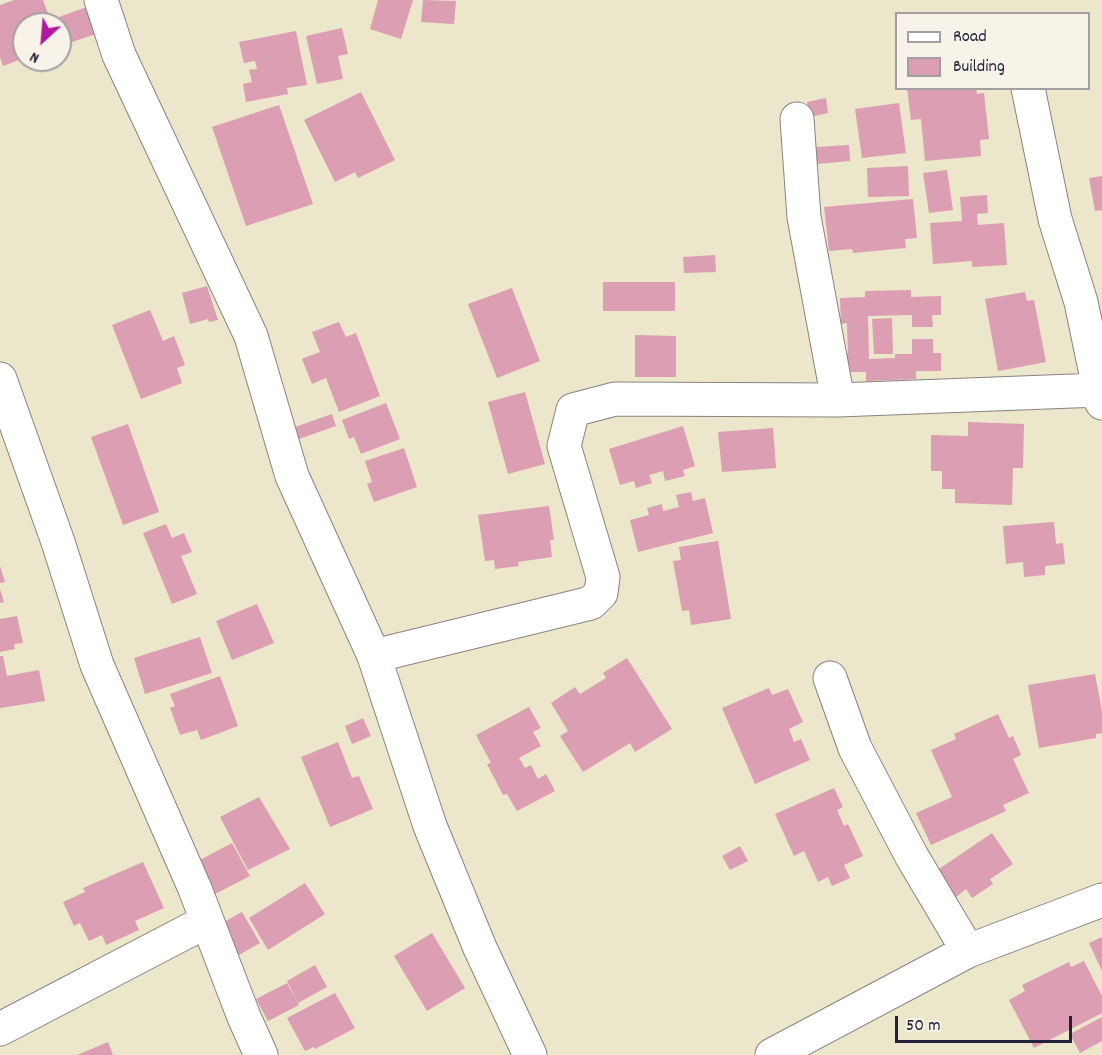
<!DOCTYPE html>
<style>
body{margin:0}
#map{position:relative;width:1102px;height:1055px;overflow:hidden;background:#ece6ca;font-family:Dekko,sans-serif}
canvas{display:block}
.legend{position:absolute;left:895px;top:12px;width:195px;height:78px;box-sizing:border-box;background:#f7f3e8;border:2px solid #a29fa3;margin:0;padding:8px 10px;list-style:none;font-size:18px;color:#22223b}
.legend li{display:flex;align-items:center;gap:12px;height:30px}
.legend b{width:30px;border:2px solid #a29fa3}
.north{position:absolute;left:12px;top:12px;width:60px;height:60px;box-sizing:border-box;background:#f7f3e8;border:2px solid #a29fa3;border-radius:50%;rotate:206deg;font-size:16px;font-weight:700;line-height:24px;text-align:center;color:#22223b}
.north::after{content:'';display:block;margin:auto;width:21px;height:27px;background:#b5179e;clip-path:polygon(50% 0,100% 100%,50% 72%,0 100%)}
.scale{position:absolute;left:895px;top:1016px;width:177px;height:27px;box-sizing:border-box;border:3px solid #22223b;border-top:0;padding-left:8px;font-size:18px;line-height:21px;white-space:nowrap;color:#22223b;-webkit-text-stroke:4px #f7f3e8;paint-order:stroke}
</style>
<div id="map">
<canvas width="1102" height="1055"></canvas>
<ul class="legend">
<li><b style="height:8px;background:#fff"></b>Road</li>
<li><b style="height:16px;background:#db9eb2"></b>Building</li>
</ul>
<div class="north">N</div>
<div class="scale">50 m</div>
</div>
<script>
const context = document.querySelector('canvas').getContext('2d');
context.lineJoin = 'round';
function paint(path, color) { context.fillStyle = color; context.fill(path, 'evenodd'); }
function strokePath(path, color, width, dash) { context.strokeStyle = color; context.lineWidth = width; context.lineCap = dash ? 'butt' : 'round'; context.setLineDash(dash || []); context.stroke(path); }
const building = new Path2D(`
 M14,0H43L52,24H24V58L3,66L0,57V5Z
 M378,0H413L401,39L370,29Z
 M423,0L456,1L454,24L421,22Z
 M87,7L96,34L66,44L56,18Z
 M342,28L348,54L338,56L343,79L317,84L306,36Z
 M296,31L307,85L287,88L288,94L246,102L243,84L252,82L249,70L257,69L255,61L244,63L239,42Z
 M907,88H976L977,94L984,93L989,139L980,140L981,156L925,161L921,119L911,120Z
 M361,92L395,160L358,178L355,172L335,182L304,120Z
 M826,98L828,113L810,117L807,102Z
 M899,103L906,153L862,158L855,109Z
 M279,105L313,204L246,226L212,127Z
 M849,145L850,161L817,164L816,147Z
 M908,166L909,196L868,197L867,168Z
 M947,170L953,210L929,213L923,173Z
 M1102,176V210L1095,211L1089,178Z
 M987,195L988,213L977,214L978,225L1004,223L1007,265L972,267V261L933,264L930,223L962,221L960,197Z
 M913,199L917,238L905,239L906,248L853,253L852,249L829,251L824,207Z
 M715,255L716,272L684,273L683,257Z
 M603,282H675V311H603Z
 M207,286L218,320L209,322L208,319L190,324L182,293Z
 M512,288L540,361L497,378L468,304Z
 M911,290V297L941,296V315H932L933,327H912V315L868,316L869,359L895,358V354H912V339H933V353H941V371H916V379L866,381V372H842L841,353H848L847,323L841,324L840,298L865,297V291Z
 M1025,292L1027,301L1034,300L1046,362L998,371L985,299Z
 M150,310L163,341L174,336L185,365L177,368L182,383L141,399L112,325Z
 M892,318L893,354H874L872,319Z
 M339,322L346,337L356,333L380,396L339,412L326,378L312,384L302,359L320,352L312,332Z
 M635,335L676,336V377H635Z
 M525,392L545,464L508,474L488,402Z
 M386,403L400,439L361,454L354,437L349,439L342,420Z
 M332,414L336,426L296,440L292,428Z
 M968,422L1024,424L1023,468H1013L1012,505L955,503V489H942V471H931V435L968,436Z
 M128,424L159,512L123,525L91,437Z
 M683,426L695,466L683,470L685,476L665,481L663,471L649,475L652,483L636,488L634,481L620,485L609,449Z
 M773,428L776,468L722,472L718,432Z
 M404,448L417,487L374,502L367,484L372,482L365,461Z
 M691,492L693,501L705,498L713,533L638,552L630,520L649,515L647,508L662,504L663,511L679,507L676,495Z
 M549,506L554,540H550L552,557L518,562L519,566L495,569L494,560L485,561L478,515Z
 M1054,522L1056,544L1063,543L1065,564L1045,566V575L1024,577L1023,562L1006,564L1003,526Z
 M166,524L172,538L184,533L192,552L181,556L197,594L172,604L143,533Z
 M718,541L731,619L691,625L689,610L682,611L673,561L681,560L679,547Z
 M0,566L5,582L0,583Z
 M0,589L4,602L0,603Z
 M257,604L274,643L232,660L216,621Z
 M17,616L23,643L14,644L15,649L0,652V619Z
 M200,637L212,673L145,694L134,658Z
 M0,656H3L7,676L39,670L45,701L0,708Z
 M627,658L672,729L635,752L630,743L583,772L560,736L568,731L551,703L575,687L580,694L606,678L603,673Z
 M1095,674L1102,711V733L1096,734V738L1039,748L1028,685Z
 M220,676L238,726L201,740L197,730L180,735L170,708L175,706L170,694Z
 M769,688L772,695L788,689L803,722L789,729L794,742L801,739L810,760L755,784L722,708Z
 M529,707L541,728L533,732L541,746L519,758L525,768L531,765L538,779L546,774L555,791L517,811L507,794L503,795L487,764L491,763L476,735Z
 M998,714L1009,738L1013,736L1021,755L1013,759L1029,793L1003,805L1006,811L931,845L916,813L952,797L931,750L956,739L954,734Z
 M363,718L371,736L352,744L345,726Z
 M338,742L352,778L359,776L373,809L330,827L301,757Z
 M834,788L843,807L837,810L844,826L848,824L863,856L844,865L850,878L832,886L828,877L818,882L804,851L794,856L775,814Z
 M259,797L290,849L248,870L220,817Z
 M992,833L1013,864L990,879L993,884L972,898L966,889L955,898L936,871Z
 M232,843L250,876L215,894L198,861Z
 M740,846L748,861L730,870L722,856Z
 M143,862L164,908L135,921L139,930L106,945L102,935L89,941L80,923L74,926L63,902L85,892L83,888Z
 M305,883L325,914L268,950L249,918Z
 M242,912L260,943L230,960L217,926Z
 M432,933L465,988L427,1011L394,956Z
 M1102,937V971L1089,943Z
 M1084,961L1102,996V1013L1034,1048L1009,1000L1025,991L1022,985L1069,962L1071,967Z
 M315,965L327,987L298,1003L287,981Z
 M287,983L299,1005L268,1021L256,999Z
 M335,993L355,1028L315,1049L314,1047L305,1051L287,1018Z
 M1102,1017V1041L1080,1053L1070,1034Z
 M108,1042L113,1055H77Z`);
const minor = new Path2D(`
 M101,0L119,55L251,336L292,476L374,656L430,826L480,948L530,1055
 M1028,88L1055,219L1081,302L1102,403
 M797,119L804,217L838,400
 M0,379L58,542L97,665L195,889L244,1017L261,1055
 M374,656L591,603L601,593L603,577L564,446L573,410L615,399L838,400L1099,390
 M830,678L855,748L911,855L968,951
 M0,1029L207,921
 M772,1055L968,951L1102,900`);
paint(building, '#db9eb2');
strokePath(minor, '#878482', 35);
strokePath(minor, '#fff', 33);
</script>
